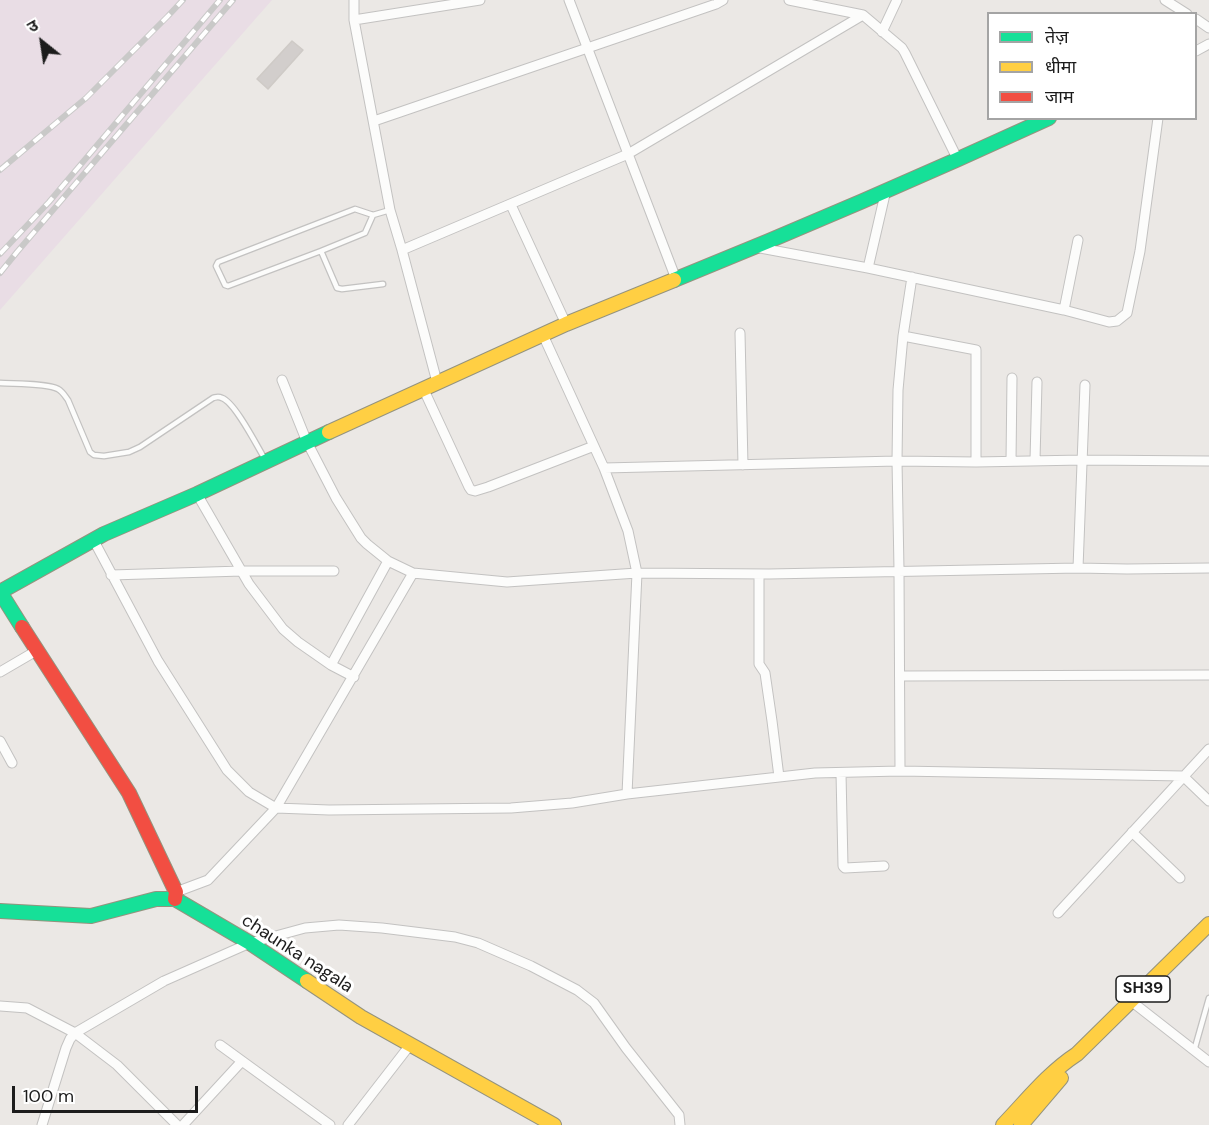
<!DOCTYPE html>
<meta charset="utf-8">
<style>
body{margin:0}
#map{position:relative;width:1209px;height:1125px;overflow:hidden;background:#ebe8e5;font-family:"DM Sans","Noto Sans Devanagari",sans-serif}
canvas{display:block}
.legend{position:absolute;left:987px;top:12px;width:210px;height:108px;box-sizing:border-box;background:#fff;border:2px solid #a4a4a4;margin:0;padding:8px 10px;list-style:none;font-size:18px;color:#1c1c1c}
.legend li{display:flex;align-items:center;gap:12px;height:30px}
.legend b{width:30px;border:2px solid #a4a4a4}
.north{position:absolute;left:12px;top:12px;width:60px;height:60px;-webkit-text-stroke:4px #fff;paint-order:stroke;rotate:330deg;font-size:16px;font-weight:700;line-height:24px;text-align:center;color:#1c1c1c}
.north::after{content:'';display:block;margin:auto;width:21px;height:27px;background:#1c1c1c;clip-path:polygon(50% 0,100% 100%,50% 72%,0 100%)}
.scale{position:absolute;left:12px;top:1086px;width:186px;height:27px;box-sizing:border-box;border:3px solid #1c1c1c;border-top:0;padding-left:8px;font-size:18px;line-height:21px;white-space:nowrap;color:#1c1c1c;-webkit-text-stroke:4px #fff;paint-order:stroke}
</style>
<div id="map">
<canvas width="1209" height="1125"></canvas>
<ul class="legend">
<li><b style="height:8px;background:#16e098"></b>तेज़</li>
<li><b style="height:8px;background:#ffcf43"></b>धीमा</li>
<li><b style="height:8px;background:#f24e42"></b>जाम</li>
</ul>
<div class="north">उ</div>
<div class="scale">100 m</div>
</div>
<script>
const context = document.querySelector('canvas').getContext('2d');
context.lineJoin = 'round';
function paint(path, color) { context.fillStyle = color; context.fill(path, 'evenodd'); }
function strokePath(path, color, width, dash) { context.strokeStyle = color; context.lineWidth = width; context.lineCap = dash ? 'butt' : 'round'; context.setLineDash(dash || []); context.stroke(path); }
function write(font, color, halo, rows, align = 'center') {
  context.font = font + ' "DM Sans",sans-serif'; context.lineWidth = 6; context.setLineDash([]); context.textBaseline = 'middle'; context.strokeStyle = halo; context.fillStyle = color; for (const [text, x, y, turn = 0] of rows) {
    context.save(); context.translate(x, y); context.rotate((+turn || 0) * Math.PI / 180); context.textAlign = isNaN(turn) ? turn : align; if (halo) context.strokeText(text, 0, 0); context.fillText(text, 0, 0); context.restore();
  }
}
const industrial = new Path2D(`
 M0,0H272L0,310Z`);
const building = new Path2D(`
 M292,41L303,50L268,89L257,79Z`);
const lane = new Path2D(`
 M373,215L365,233L321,251L228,286L225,285L216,266L218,262L355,209L373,215L390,210
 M321,251L337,288L342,289L383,284
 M0,383C15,384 46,383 58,389C63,392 65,396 68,400L90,452L94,455L104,456L129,452L140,447L213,398C217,397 218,396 222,398C235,402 258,448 266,461
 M1194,1051L1209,998`);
const street = new Path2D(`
 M354,0V20L390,210L402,250L437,382
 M569,0L676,279
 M789,0L863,15
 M1165,0L1187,14
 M1196,19L1209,28
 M354,20L480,0
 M882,32L897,0
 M1196,51L1209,44
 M374,121L716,4L723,0
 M511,205L566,324
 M755,247L868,268L1064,310L1109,322L1117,321L1127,313L1140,251L1158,118
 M402,250L628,154L863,15L902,48L905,53L958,160
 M868,268L886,190
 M1064,310L1078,240
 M740,333L743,465
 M543,335L604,468L628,531L637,573L627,794
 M903,336L976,350V462
 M282,380L307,442L336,498L361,538L367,544L388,561L413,573L507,582L637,573L769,574L1078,568L1127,569L1209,568
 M423,388L469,487L471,490L475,491L488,487L594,446
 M1035,460L1037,382
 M1011,461L1012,378
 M604,468L897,461L976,462L1083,460L1209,461
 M197,494L249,584L283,629L298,642L331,665L354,677
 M93,539L158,661L227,770L249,792L276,808L329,810L511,808L572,803L627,794L815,773L900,771L1183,776L1209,801
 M1078,568L1085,385
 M759,574V664L765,673L772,721L779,777
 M111,575L242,571H334
 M331,665L388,561
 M0,672L36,651
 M900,676L1209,675
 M0,741L12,763
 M900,771L899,570L897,461L898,390L903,336L912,277
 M841,773L843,866L845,868L884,866
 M1132,832L1180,878
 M176,892L208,880L276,808L413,573
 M1058,913L1209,749
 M1131,1001L1209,1062
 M0,1006L27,1008L75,1033L117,1065L177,1125
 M220,1045L330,1125
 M42,1125L66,1048L70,1039L75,1033L164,981L250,943L305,928L339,925L382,928L455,937L478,943L531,966L577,990L594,1003L626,1048L679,1115L680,1125
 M183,1125L242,1061
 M348,1125L410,1045`);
const fast = new Path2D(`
 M674,280C800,229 925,175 1049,118
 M22,627L0,592L104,534L197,494L329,432
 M0,911L91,916L156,899H175L250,943L307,981`);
const slow = new Path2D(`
 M329,432L566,324L674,280
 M307,981L361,1017L554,1125
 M1003,1125C1027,1100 1048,1073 1077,1054L1209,924
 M1021,1125L1061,1078`);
const jam = new Path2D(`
 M22,627L129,793L176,892L175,899`);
const rail = new Path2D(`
 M0,170L86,98L168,16L183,0
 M0,254L49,202L220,0
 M0,273L17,252L233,0`);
const shields = [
 [1143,989,54]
];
const shieldNames = [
 ["SH39",1143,989]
];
const streetNames = [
 ["chaunka nagala",297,954,33]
];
paint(industrial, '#e9dde5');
paint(building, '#d2cecc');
strokePath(building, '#cecac6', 1.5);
strokePath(lane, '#c3c2c1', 7);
strokePath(street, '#c3c2c1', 11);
strokePath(fast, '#94937e', 16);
strokePath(slow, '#94937e', 16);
strokePath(jam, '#94937e', 16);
strokePath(lane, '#fcfcfb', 4.5);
strokePath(street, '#fcfcfb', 9);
strokePath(fast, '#16e098', 14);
strokePath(slow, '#ffcf43', 14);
strokePath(jam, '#f24e42', 14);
strokePath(rail, '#c9c9c8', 6);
strokePath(rail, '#fff', 4, [11]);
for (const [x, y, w] of shields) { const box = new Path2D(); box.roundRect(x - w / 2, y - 13, w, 26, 4.5); context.fillStyle = '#fff'; context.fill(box); strokePath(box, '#1c1c1c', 1.5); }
write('bold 16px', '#1c1c1c', null, shieldNames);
write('18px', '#1c1c1c', '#fff', streetNames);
</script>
